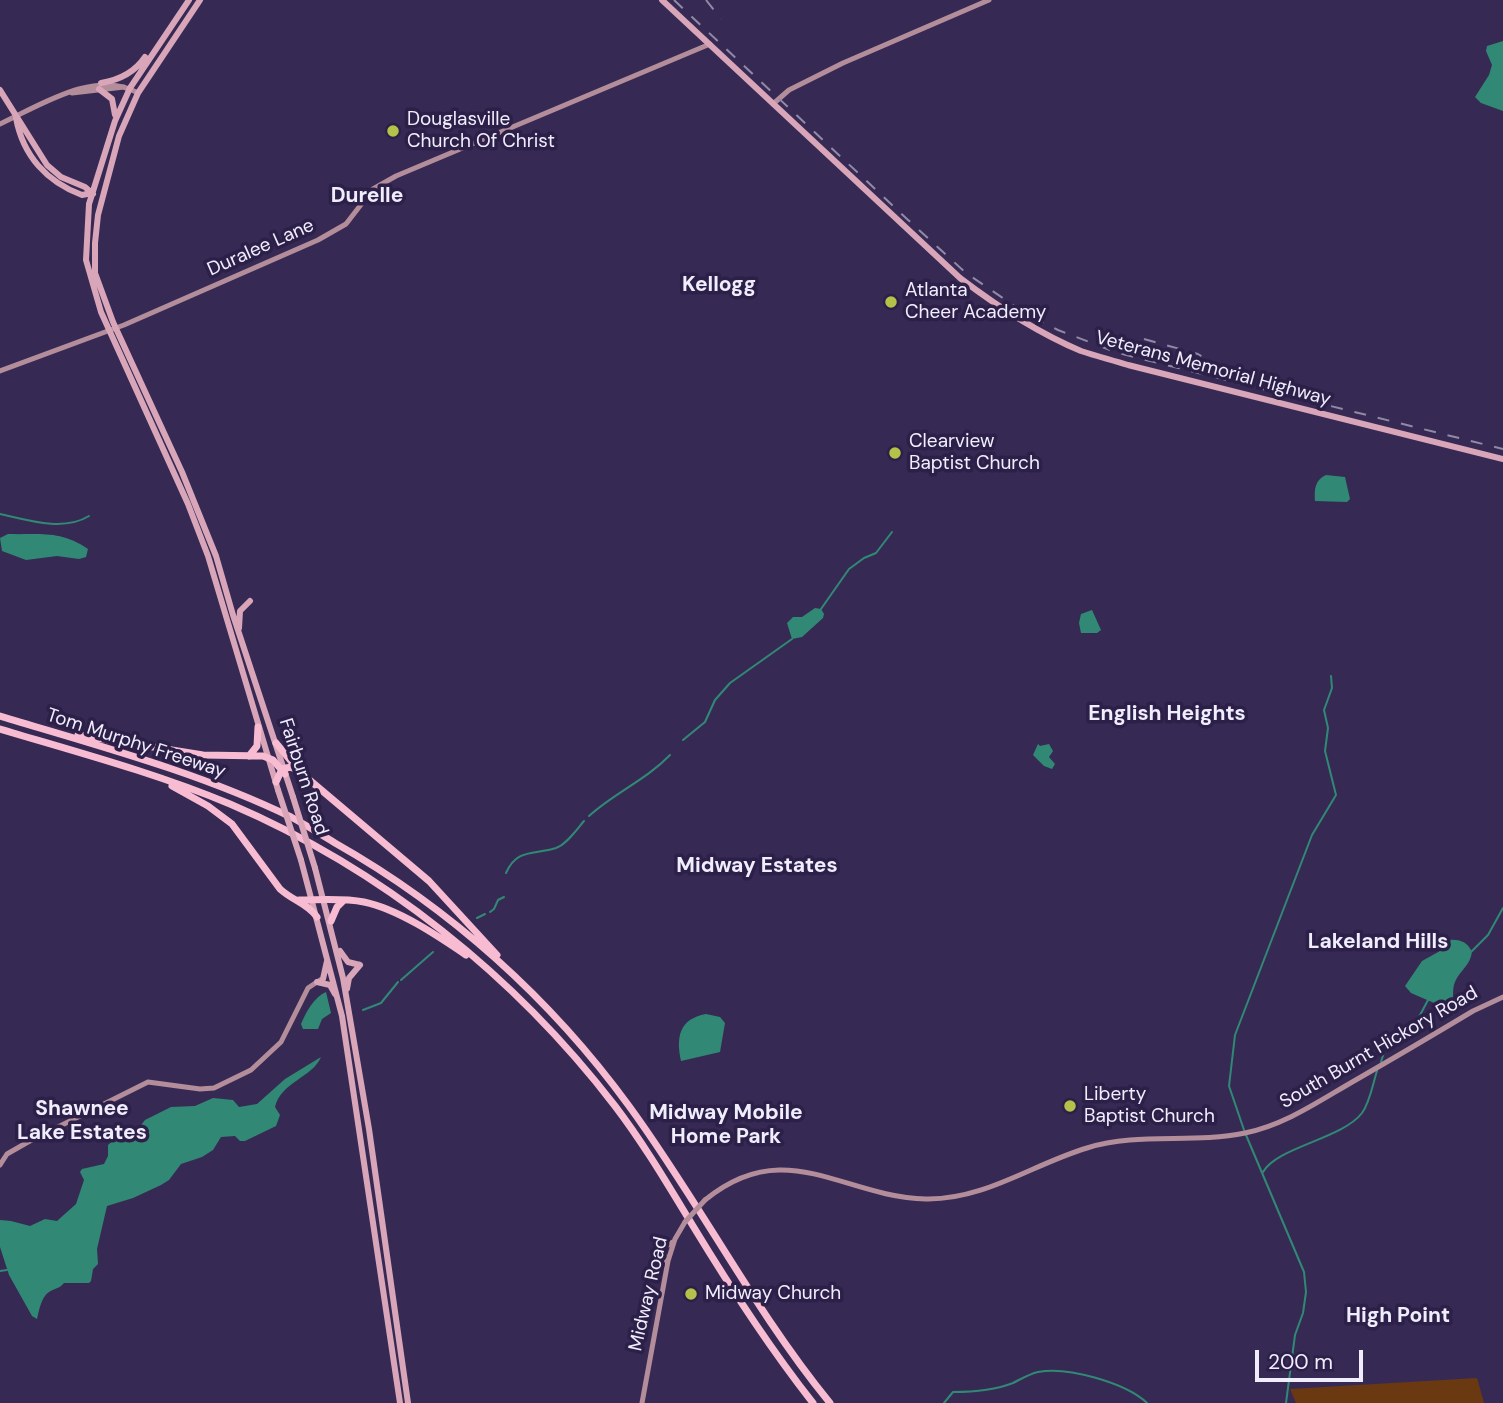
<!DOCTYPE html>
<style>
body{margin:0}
#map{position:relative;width:1503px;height:1403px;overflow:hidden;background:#362a54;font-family:"DM Sans",sans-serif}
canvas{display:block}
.scale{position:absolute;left:1255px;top:1350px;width:108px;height:32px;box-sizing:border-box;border:4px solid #f0edfd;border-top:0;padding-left:9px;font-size:21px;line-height:24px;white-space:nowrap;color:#f0edfd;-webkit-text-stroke:5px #2c2049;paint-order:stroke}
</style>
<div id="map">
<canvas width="1503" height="1403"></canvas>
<div class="scale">200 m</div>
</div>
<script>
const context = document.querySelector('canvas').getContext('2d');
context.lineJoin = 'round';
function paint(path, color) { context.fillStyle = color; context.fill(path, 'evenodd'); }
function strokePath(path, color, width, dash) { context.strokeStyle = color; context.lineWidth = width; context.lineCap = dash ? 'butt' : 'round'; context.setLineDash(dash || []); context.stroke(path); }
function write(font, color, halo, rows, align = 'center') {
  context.font = font + ' "DM Sans",sans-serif'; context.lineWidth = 7; context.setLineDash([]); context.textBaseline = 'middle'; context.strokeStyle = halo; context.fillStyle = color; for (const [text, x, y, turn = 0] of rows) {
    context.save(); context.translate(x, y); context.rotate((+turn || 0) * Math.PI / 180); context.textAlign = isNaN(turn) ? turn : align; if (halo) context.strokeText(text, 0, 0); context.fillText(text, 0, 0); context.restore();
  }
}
const green = new Path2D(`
 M1477,1378L1484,1403H1296L1290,1389Z`);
const water = new Path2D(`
 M1503,41V111L1481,103L1475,97L1489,75L1492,65L1486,51L1487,46Z
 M1326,475L1345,477L1350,499L1347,502L1315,501C1314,489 1315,480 1326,475Z
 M8,534C40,535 60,530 88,549L86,557L79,559L57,556L26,560L2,551L0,538Z
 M815,608L821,609L824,614L823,618L802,637L792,639L787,623L793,617H802Z
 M1092,610L1101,630L1097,633H1081L1079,623L1081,614Z
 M1038,744L1040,746L1049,744L1053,751L1049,757L1055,764L1052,769L1044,766L1033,755Z
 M1447,940C1459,939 1467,941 1472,952C1470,966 1460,970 1455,982C1451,991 1456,1002 1448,1009L1411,993L1405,986L1422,961L1440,951Z
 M326,992L331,1013L322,1019L318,1029H303L301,1024C306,1012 314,997 326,992Z
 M706,1014L720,1017L725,1023L720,1052L681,1061C676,1037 679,1019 706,1014Z
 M321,1057C313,1077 281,1082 275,1107L280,1115L276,1126L245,1141H240L235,1136L221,1137L213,1150L202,1157L181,1164L169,1180L161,1185L133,1198L107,1206L97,1249L98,1264L93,1269L91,1281L89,1283H64C59,1289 55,1288 49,1292C41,1297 39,1311 37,1319L32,1316L9,1275L0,1247V1220L11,1221L30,1226L45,1219L57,1221L76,1204L84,1180L80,1172L82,1169L104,1164L108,1156V1145C115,1138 128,1131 138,1129L145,1120L171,1107L195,1106L213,1098L233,1100L239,1107L257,1104L285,1079Z`);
const stream = new Path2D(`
 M0,514C27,520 63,532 89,516
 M821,609L849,569L864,558L876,553L892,532
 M683,740L705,722L715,700L730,683L792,639
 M589,816C614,793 646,780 670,755
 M506,873C517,848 534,855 556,848C567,844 577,829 584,821
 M490,912L494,909L498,900L504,897
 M477,918L485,914
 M1472,951L1488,935L1503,908
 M401,980L433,952
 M363,1010L381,1003L398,982
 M1381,1062L1385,1049L1419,1017L1428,1000
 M1244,1130L1229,1086L1235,1035L1312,835L1336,795L1325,751L1328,728L1324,710L1332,688L1331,676
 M1246,1135L1304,1272L1306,1292L1303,1313L1295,1335L1286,1403
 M1263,1172C1277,1147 1342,1139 1362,1113C1370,1102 1373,1083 1377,1071
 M0,1271L7,1270
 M944,1403L953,1392C972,1392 995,1390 1013,1383C1021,1379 1029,1374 1038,1372C1067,1366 1126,1383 1147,1403`);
const secondary = new Path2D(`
 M72,93L124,87
 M773,104L789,90L843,63L989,0
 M0,124C41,105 95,69 138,93
 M0,371L124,325L318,240L346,224L373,189L396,176L710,44
 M0,1165L7,1154L28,1142L148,1082L200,1089L214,1088L251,1070L281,1042L308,988L320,980
 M705,1200C786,1134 842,1197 926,1199C985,1200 1033,1164 1087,1148C1138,1132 1193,1144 1245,1133C1285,1125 1319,1101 1354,1081C1394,1058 1433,1035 1473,1011L1503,997
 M667,1262L661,1244L668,1245L673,1242
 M642,1403L668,1261L675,1239L685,1222`);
const primary = new Path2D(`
 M189,0L130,88L115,121L89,204L86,260L101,312L188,504L208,556L278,790
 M200,0L138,93L119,136L98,215L95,243V273L113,322L182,472L216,556L233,615L293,797
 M662,0L960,278C998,307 1038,333 1081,351C1096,356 1112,360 1128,365L1503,459
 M101,83C119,80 135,72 145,57
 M99,89L112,99L115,115
 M0,90L47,165L61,177L85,187L93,194
 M16,118C23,156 47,182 82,195L92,193
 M239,628L240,611L250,601
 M301,860L342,1016L400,1403
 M315,868L343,978L369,1129L408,1403
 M340,951L348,962L360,965
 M323,979L327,961
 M317,982L330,985L335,994
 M347,989L349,978L360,965`);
const highway = new Path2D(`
 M0,716C99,746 198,772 291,817C306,825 320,834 335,843C450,908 551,999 629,1106C700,1203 754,1310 830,1403
 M0,729C77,752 156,773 230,804C382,869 515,976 615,1106C644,1144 668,1185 693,1226C730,1287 769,1347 813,1403
 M78,735L203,755L263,756L273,760L285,774
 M276,743L300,772L429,881L497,955
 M249,756L257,746L258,727
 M276,782L282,769L291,767L297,770
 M172,786L208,806L232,824L280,889C293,901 307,903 317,917
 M299,900C320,900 343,898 364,902C398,909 438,936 466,955
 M331,921L337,907L343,901`);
const rail = new Path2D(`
 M674,0L907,219L966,273L1025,313L1058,330L1118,353L1503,449
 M706,0L721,19
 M1144,339L1198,354L1241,380`);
const secondaryBridge = new Path2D(`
 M685,1222L705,1200`);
const primaryBridge = new Path2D(`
 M278,790L301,860
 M293,797L315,868`);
const markers = [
 [393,131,7,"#b4c24a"],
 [891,302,7,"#b4c24a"],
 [895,453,7,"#b4c24a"],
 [1070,1106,7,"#b4c24a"],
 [691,1294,7,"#b4c24a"]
];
const poiNames = [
 ["Douglasville",407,120],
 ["Church Of Christ",407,142],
 ["Atlanta",905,291],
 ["Cheer Academy",905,313],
 ["Clearview",909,442],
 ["Baptist Church",909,464],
 ["Liberty",1084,1095],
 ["Baptist Church",1084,1117],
 ["Midway Church",705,1294]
];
const streetNames = [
 ["Duralee Lane",261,248,-24],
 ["Veterans Memorial Highway",1213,369,15],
 ["Tom Murphy Freeway",136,744,18],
 ["Fairburn Road",303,777,72],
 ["South Burnt Hickory Road",1379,1048,-30],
 ["Midway Road",649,1294,-77]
];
const neighbourhoodNames = [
 ["Durelle",367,196],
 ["Kellogg",719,285],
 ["English Heights",1167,714],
 ["Midway Estates",757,866],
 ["Lakeland Hills",1378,942],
 ["Shawnee",82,1109],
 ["Lake Estates",82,1133],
 ["Midway Mobile",726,1113],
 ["Home Park",726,1137],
 ["High Point",1398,1316]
];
paint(green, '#6a3911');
paint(water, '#318975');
strokePath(stream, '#318975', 2);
strokePath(secondary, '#b48d9b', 5);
strokePath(primary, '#d8a6b8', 6);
strokePath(highway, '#f8bcd2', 7);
strokePath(rail, '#918aa7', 2, [12, 12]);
strokePath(secondaryBridge, '#b48d9b', 5);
strokePath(primaryBridge, '#d8a6b8', 6);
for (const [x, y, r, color] of markers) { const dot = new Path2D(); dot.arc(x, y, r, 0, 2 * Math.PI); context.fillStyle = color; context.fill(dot); strokePath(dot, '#2c2049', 2.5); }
write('19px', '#f0edfd', '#2c2049', poiNames, 'left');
write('19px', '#f0edfd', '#2c2049', streetNames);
write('bold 21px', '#f0edfd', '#2c2049', neighbourhoodNames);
</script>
